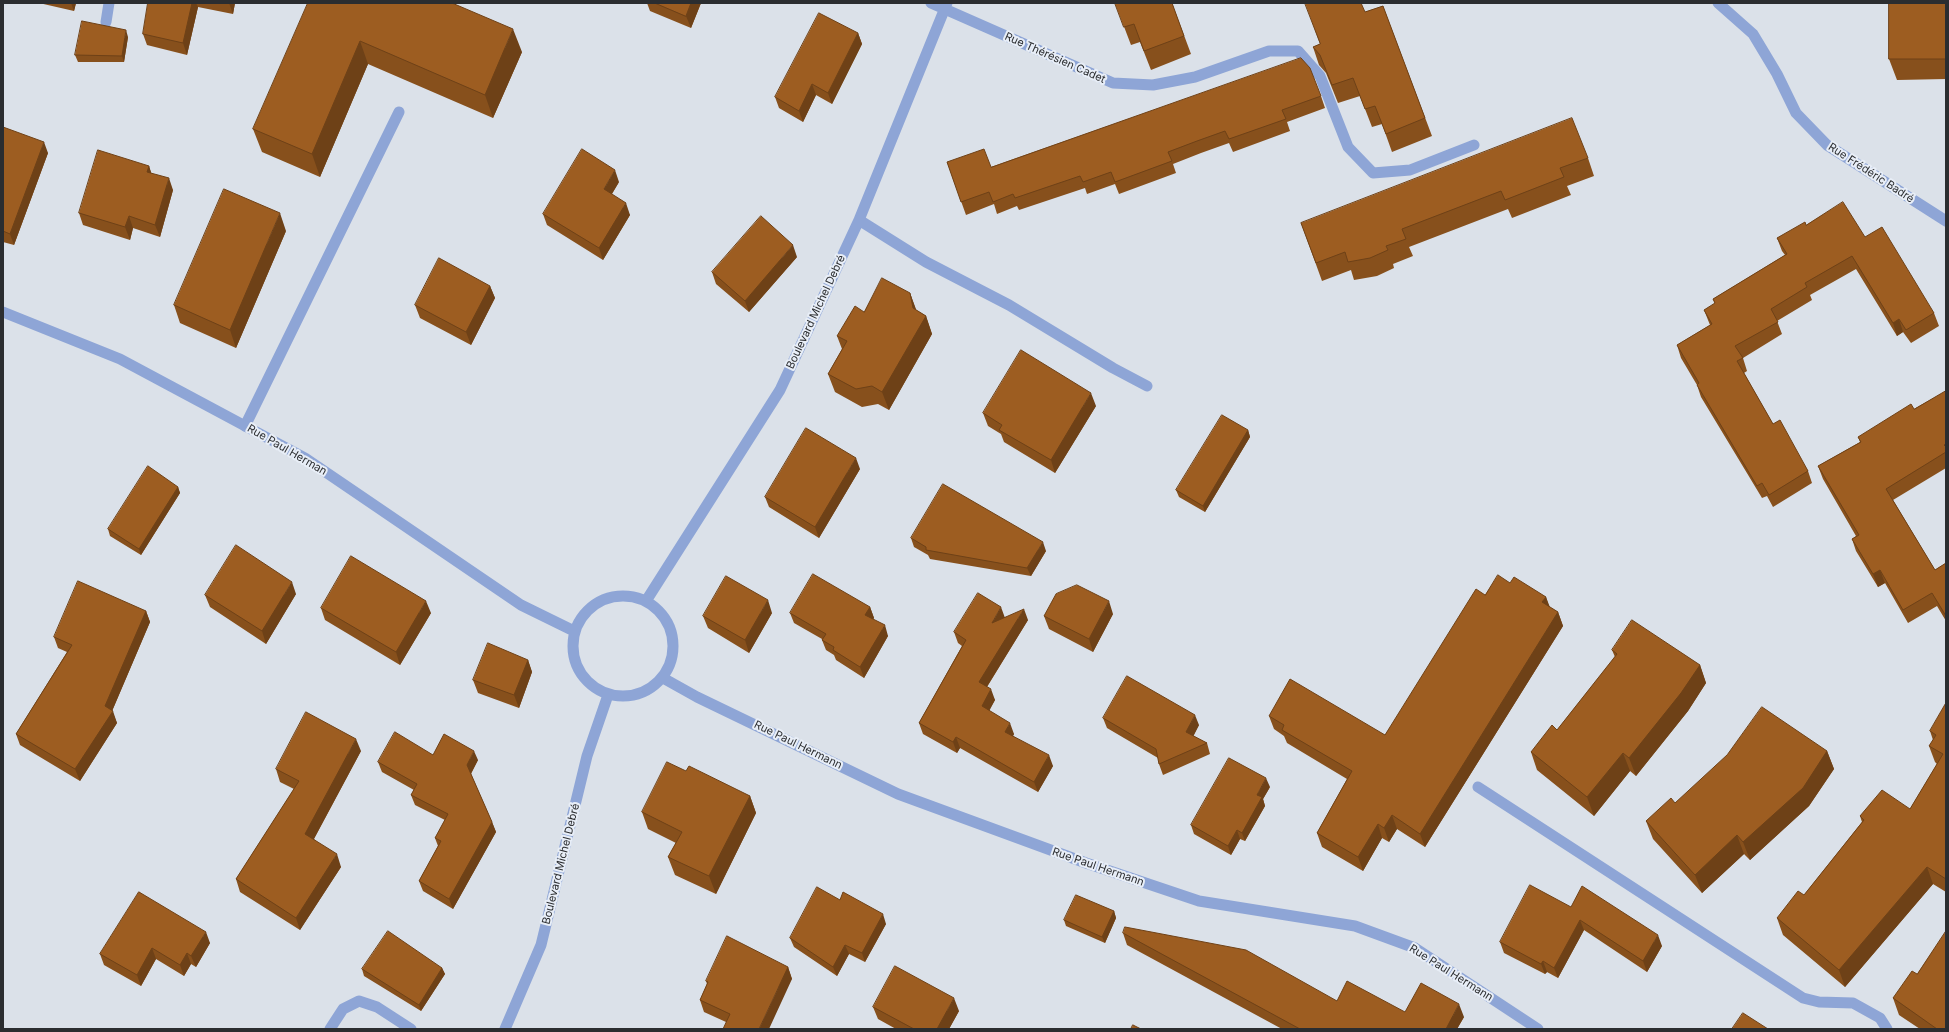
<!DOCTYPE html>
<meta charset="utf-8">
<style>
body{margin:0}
#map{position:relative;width:1949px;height:1032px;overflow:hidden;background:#dbe1e9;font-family:Inter,sans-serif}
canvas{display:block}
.frame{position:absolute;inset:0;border:4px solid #2b2d30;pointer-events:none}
</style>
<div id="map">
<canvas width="1949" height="1032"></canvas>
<div class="frame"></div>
</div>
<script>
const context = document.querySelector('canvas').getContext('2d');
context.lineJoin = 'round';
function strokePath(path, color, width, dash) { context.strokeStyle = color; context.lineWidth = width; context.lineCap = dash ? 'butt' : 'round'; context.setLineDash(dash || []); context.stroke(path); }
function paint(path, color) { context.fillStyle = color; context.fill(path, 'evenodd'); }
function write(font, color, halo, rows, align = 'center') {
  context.font = font + ' Inter,sans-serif'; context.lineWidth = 4; context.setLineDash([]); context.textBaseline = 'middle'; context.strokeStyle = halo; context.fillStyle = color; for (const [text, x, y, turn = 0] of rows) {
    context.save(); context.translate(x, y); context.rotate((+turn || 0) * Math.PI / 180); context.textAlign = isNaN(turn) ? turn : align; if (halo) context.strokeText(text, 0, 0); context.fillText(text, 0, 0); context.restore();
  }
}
const service = new Path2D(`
 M106,22L109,3
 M245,426L399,112
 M1478,787L1803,998L1819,1002L1853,1003L1880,1018L1887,1029
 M330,1029L343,1009L359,1001L377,1007L411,1029`);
const minor = new Path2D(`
 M931,3L1113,83L1153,85L1195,77L1269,51H1298L1320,76L1348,147L1373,173L1410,170L1474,145
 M1718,3L1753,34L1777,74L1796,113L1827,145L1946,221
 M859,220L926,262L1009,305L1113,368L1147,386
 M3,312L120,359L305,458L521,605L574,631
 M573 646a50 50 0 1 1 100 0a50 50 0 1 1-100 0Z
 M646,601L780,390L859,220L947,3
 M663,678L697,697L898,794L1086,863L1199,901L1355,926L1415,948L1538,1029
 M505,1029L541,945L587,756L608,695`);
const wall = new Path2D(`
 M39,3H76L74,11Z
 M148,3H235L233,14L198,7L187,55L147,45L143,34Z
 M308,3L522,52L493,118L368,64L320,177L262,152L253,129Z
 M647,3H701L691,28L650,11Z
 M1115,3H1172L1191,54L1151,70L1140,42L1131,45Z
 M1946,3V79L1897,80L1889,59Z
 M1383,6L1432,136L1392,152L1382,124L1372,127L1360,96L1338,103L1326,73L1319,65L1313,47L1320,44L1365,12Z
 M858,33L862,44L832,104L816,95L803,122L779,108L775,97Z
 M128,37L124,62H78L75,55Z
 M1321,96L1325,108L1287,122L1290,131L1233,152L1229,143L1201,153L1173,164L1176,173L1119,194L1115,184L1087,194L1085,188L1019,210L1017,206L997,214L994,204L966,215L947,162L991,167Z
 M3,127L48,153L14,245L3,242Z
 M1588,158L1594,176L1567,186L1571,195L1512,218L1508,209L1409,247L1413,256L1393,264L1394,268L1377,276L1354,280L1351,270L1322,281L1301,223Z
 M149,166L151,173L173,190L160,237L133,228L130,240L83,225L79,213Z
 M619,182L612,194L630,215L603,260L547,225L543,214Z
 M1806,225L1865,237L1934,313L1939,326L1911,343L1903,332L1897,336L1856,269L1810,295L1812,300L1777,321L1782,334L1743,358L1747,371L1744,373L1773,424L1808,471L1812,483L1773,507L1767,496L1762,498L1701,397L1697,385L1681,358L1677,345L1710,325L1704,310L1715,304L1713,299L1785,255L1782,251L1777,238Z
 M286,231L236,348L180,323L174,305Z
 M797,257L749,312L716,284L712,272Z
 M490,286L495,298L471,345L420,318L415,305Z
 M910,293L916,310L926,316L932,334L889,410L878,404L862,407L835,392L828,374L842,349L837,336L864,312Z
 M1946,391V468L1893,500L1935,570L1946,563V621L1937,606L1908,623L1885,583L1878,587L1856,551L1852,539L1856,536L1823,479L1818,466L1860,442L1858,437L1914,409Z
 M1096,406L1055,473L1004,442L1001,434L988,426L983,413Z
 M1248,430L1250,437L1205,512L1179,497L1176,490Z
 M860,469L819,538L769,507L765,497Z
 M178,487L180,493L141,555L110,536L108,529Z
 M911,538L1046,551L1031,576L930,559L928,555L914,547Z
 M1510,583L1546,597L1549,607L1558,612L1563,626L1425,847L1397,829L1389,842L1382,838L1363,871L1322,847L1317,833L1347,779L1287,743L1284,736L1274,729L1269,716L1385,735L1485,595Z
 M296,594L266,644L210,607L205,595Z
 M870,607L874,618L873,619L888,636L864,678L836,660L834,655L826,650L822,640V639L794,623L790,613Z
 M321,608L431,613L400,665L325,620Z
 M146,611L150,622L112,711L117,723L80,781L20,745L16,734L67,652L58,648L54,637Z
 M772,613L749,653L708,628L703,616Z
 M1113,614L1093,652L1049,629L1044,616Z
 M1005,617L1028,620L987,687L995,700L989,710L1014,734L1013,736L1053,766L1038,792L960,748L957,753L923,734L919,723L962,646L958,643L954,632Z
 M1612,650L1700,665L1706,683L1688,711L1636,776L1630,771L1594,816L1537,770L1531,752L1557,730L1615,657Z
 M528,660L532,672L519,708L478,693L473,680Z
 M1946,703V892L1933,884L1845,987L1783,935L1777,918L1804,895L1862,822L1860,816L1910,809L1937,764L1935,762L1929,746L1933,740L1930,731Z
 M1103,718L1199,725L1193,736L1207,743L1210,754L1163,775L1159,764L1158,758L1107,728Z
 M361,751L314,839L341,867L300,930L240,892L236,879L294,789L280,782L276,769Z
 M1827,751L1834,769L1809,806L1750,860L1744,854L1702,893L1653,839L1646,821L1675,803Z
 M433,755L478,760L471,774L492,822L496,832L453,909L423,891L419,881L438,846L435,838L445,820L415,805L411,795L414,790L382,772L378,762Z
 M686,771L750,796L756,813L716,894L675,875L668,857L676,843L648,829L642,812Z
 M1270,787L1263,799L1265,806L1245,841L1240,839L1231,855L1194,834L1191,825Z
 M139,892L210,943L196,967L191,964L184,976L156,959L141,986L104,965L100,954Z
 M840,900L886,924L865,962L849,954L837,976L794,947L790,938Z
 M1571,907L1662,946L1647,972L1584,930L1558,978L1547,972L1545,974L1504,953L1500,942Z
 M1114,911L1116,918L1105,943L1066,926L1064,920Z
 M1123,933L1337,1001L1405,1012L1464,1017L1457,1029H1282L1127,945Z
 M788,967L792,979L726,1022L704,1012L700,1000L707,984L706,981Z
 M442,968L445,974L421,1011L364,976L362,969Z
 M1917,974L1946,1029H1920L1899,1015L1893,998Z
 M873,1007L959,1011L949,1029H896L878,1019Z`);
const shadedWall = new Path2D(`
 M71,3H76L74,11Z
 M192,3H196L198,7L187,55L183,43Z
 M229,3H235L233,14Z
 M691,3H701L691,28L686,16Z
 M513,29L522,52L493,118L485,95Z
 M126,30L128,37L124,62L122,56Z
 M858,33L862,44L832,104L828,93Z
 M360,41L368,64L320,177L312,154Z
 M812,84L816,95L803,122L799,111Z
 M44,142L48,153L14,245L10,234Z
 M149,166L153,178L147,172Z
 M615,170L619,182L608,200L604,189Z
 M169,178L173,190L160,237L155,225Z
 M626,203L630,215L603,260L599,248Z
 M280,213L286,231L236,348L230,330Z
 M129,216L133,228L130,240L125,227Z
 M793,245L797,257L749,312L745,301Z
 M490,286L495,298L471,345L466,332Z
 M910,293L917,312L913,308Z
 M926,316L932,334L889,410L882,392Z
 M1899,319L1903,332L1897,336L1893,323Z
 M1091,393L1096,406L1055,473L1051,460Z
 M1248,430L1250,437L1205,512L1203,506Z
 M856,458L860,469L819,538L815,527Z
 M178,487L180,493L141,555L139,549Z
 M1043,542L1046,551L1031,576L1027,568Z
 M1880,570L1885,583L1878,587L1873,574Z
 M292,582L296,594L266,644L262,631Z
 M1546,597L1551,610L1542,602Z
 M768,600L772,613L749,653L745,640Z
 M426,601L431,613L400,665L396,652Z
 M1109,601L1113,614L1093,652L1089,639Z
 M870,607L874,618L869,625L865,615Z
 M1001,607L1005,618L992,623Z
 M1024,609L1028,620L983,693L979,682Z
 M146,611L150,622L110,716L113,711L117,723L80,781L75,769L105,706Z
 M1558,612L1563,626L1425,847L1420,834Z
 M885,625L888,636L864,678L860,667Z
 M528,660L532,672L519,708L514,695Z
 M1700,665L1706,683L1688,711L1636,776L1629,758Z
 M991,689L995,700L986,717L982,706Z
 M1195,715L1199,725L1190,743L1186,732Z
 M1010,723L1014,734L1009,743L1005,732Z
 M956,737L960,748L957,753L953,742Z
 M356,739L361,751L310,846L305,834Z
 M474,751L478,760L470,775L467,765Z
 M1827,751L1834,769L1809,806L1750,860L1743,842Z
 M1623,753L1630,771L1594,816L1587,797Z
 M1049,755L1053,766L1038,792L1034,782Z
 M1266,778L1270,787L1263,799L1265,806L1245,841L1242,833L1257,795Z
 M750,796L756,813L716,894L709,876Z
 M1392,815L1397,829L1389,842L1384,828Z
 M492,822L496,832L453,909L449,899Z
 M1378,824L1382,838L1363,871L1358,857Z
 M1237,830L1240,839L1231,855L1228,846Z
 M1737,835L1744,854L1702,893L1695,875Z
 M337,854L341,867L300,930L296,918Z
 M1927,867L1933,884L1845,987L1839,970Z
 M1114,911L1116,918L1105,943L1102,937Z
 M883,914L886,924L865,962L862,953Z
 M1580,920L1584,930L1558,978L1554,968Z
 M206,932L210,943L196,967L191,956Z
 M1658,935L1662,946L1647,972L1643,961Z
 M845,945L849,954L837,976L833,967Z
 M152,948L156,959L141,986L137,975Z
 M187,953L191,964L184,976L180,965Z
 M1543,961L1547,972L1545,974L1541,964Z
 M788,967L792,979L769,1029H759Z
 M442,968L445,974L421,1011L419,1005Z
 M954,998L959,1011L949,1029H937Z
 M1459,1004L1464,1017L1457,1029H1446Z`);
const building = new Path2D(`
 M148,3H192L183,43L143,34Z
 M308,3H452L513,29L485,95L360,41L312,154L253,129Z
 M655,3H691L686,16Z
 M1115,3H1172L1184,36L1144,51L1134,24L1124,27Z
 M1305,3H1361L1365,12L1383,6L1425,118L1386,134L1375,106L1365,109L1353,78L1332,85L1320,55L1313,47L1320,44Z
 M1889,3H1946V59H1889Z
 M819,13L858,33L828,93L812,84L799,111L775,97Z
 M82,21L126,30L122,56L75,55Z
 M1301,58L1310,68L1321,96L1282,110L1286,119L1229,139L1225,131L1197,141L1168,152L1172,161L1115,182L1111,172L1083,182L1080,176L1015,198L1013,194L993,202L989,192L961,202L947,162L984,149L991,167Z
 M1572,118L1588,158L1560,168L1564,177L1505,200L1501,191L1402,229L1406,239L1386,246L1388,250L1370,258L1348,262L1345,252L1316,263L1301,223Z
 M3,127L44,142L10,234L3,231Z
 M582,149L615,170L604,189L626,203L599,248L543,214Z
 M98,150L149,166L147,172L169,178L155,225L129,216L125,227L79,213Z
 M224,189L280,213L230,330L174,305Z
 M1843,202L1865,237L1882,227L1934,313L1906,330L1899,319L1893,323L1852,256L1805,283L1807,287L1771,309L1778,322L1735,346L1743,358L1737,361L1773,424L1780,420L1808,471L1769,495L1762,483L1757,486L1697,385L1699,383L1677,345L1712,324L1704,310L1715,303L1713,299L1787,254L1777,238L1805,222L1806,225Z
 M761,216L793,245L745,301L712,272Z
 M439,258L490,286L466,332L415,305Z
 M882,278L910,293L913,308L926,316L882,392L872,386L856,389L828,374L847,341L837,336L855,306L864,312Z
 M1021,350L1091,393L1051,460L999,430L1002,425L983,413Z
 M1946,391V444L1944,445L1946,447V452L1886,489L1935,570L1946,563V616L1932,593L1903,610L1880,570L1873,574L1852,539L1859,535L1818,466L1861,442L1858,437L1911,404L1914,409Z
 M1222,415L1248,430L1203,506L1176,490Z
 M806,428L856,458L815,527L765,497Z
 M148,466L178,487L139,549L108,529Z
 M943,484L1043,542L1027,568L926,550V547L911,538Z
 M236,545L292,582L262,631L205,595Z
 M351,556L426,601L396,652L321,608Z
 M813,574L870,607L865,615L885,625L860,667L833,650L834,647L822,640L826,634L790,613Z
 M1498,575L1510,583L1514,577L1546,597L1542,602L1558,612L1420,834L1392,815L1384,828L1378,824L1358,857L1317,833L1352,771L1282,730L1284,725L1269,716L1290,679L1385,735L1476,589L1485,595Z
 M726,576L768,600L745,640L703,616Z
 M78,581L146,611L105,706L113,711L75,769L16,734L72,645L54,637Z
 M1077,585L1109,601L1089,639L1044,616L1056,594Z
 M978,593L1001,607L992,623L1024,609L979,682L991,689L982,706L1010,723L1005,732L1049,755L1034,782L956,737L953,742L919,723L966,640L954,632Z
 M1632,620L1700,665L1681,693L1629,758L1623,753L1587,797L1531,752L1552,725L1557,730L1617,654L1612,650Z
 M488,643L528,660L514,695L473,680Z
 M1127,676L1195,715L1186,732L1207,743L1159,764L1156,749L1103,718Z
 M1946,703V879L1927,867L1839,970L1777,918L1798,891L1804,895L1864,820L1860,816L1882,790L1910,809L1943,754L1929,746L1936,735L1930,731Z
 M1762,707L1827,751L1803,788L1743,842L1737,835L1695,875L1646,821L1671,798L1675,803L1727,755Z
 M306,712L356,739L305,834L337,854L296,918L236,879L299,781L276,769Z
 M395,732L433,755L444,734L474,751L467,765L492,822L449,899L419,881L441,841L435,838L448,814L411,795L417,784L378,762Z
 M1229,758L1266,778L1257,795L1262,797L1242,833L1237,830L1228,846L1191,825Z
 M667,762L686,771L689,766L750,796L709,876L668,857L682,832L642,812Z
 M1530,885L1571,907L1582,886L1658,935L1643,961L1580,920L1554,968L1543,961L1541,964L1500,942Z
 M817,887L840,900L843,892L883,914L862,953L845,945L833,967L790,938Z
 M139,892L206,932L191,956L187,953L180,965L152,948L137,975L100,954Z
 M1076,895L1114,911L1102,937L1064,920Z
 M1125,927L1246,950L1337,1001L1347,981L1405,1012L1421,983L1459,1004L1446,1029H1300L1123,933Z
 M388,931L442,968L419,1005L362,969Z
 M1946,931V1029H1937L1893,998L1912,971L1917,974Z
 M727,936L788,967L759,1029H723L730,1014L700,1000L708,982L706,981Z
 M895,966L954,998L937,1029H914L873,1007Z
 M1743,1013L1768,1029H1732Z
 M1133,1025L1141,1029H1131Z`);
const streetNames = [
 ["Rue Thérésien Cadet",1055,58,24],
 ["Rue Frédéric Badré",1871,173,33],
 ["Boulevard Michel Debré",816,312,-65],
 ["Rue Paul Herman",287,450,30],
 ["Rue Paul Hermann",798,745,26],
 ["Boulevard Michel Debré",561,864,-76],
 ["Rue Paul Hermann",1098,867,19],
 ["Rue Paul Hermann",1451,973,32]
];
strokePath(service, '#8ea5d6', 11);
strokePath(minor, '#8ea5d6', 11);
paint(wall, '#87501c');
paint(shadedWall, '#6e4117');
paint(building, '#9d5d21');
strokePath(building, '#6e4117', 1);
write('11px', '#2b2d30', '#e8eef7', streetNames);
</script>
